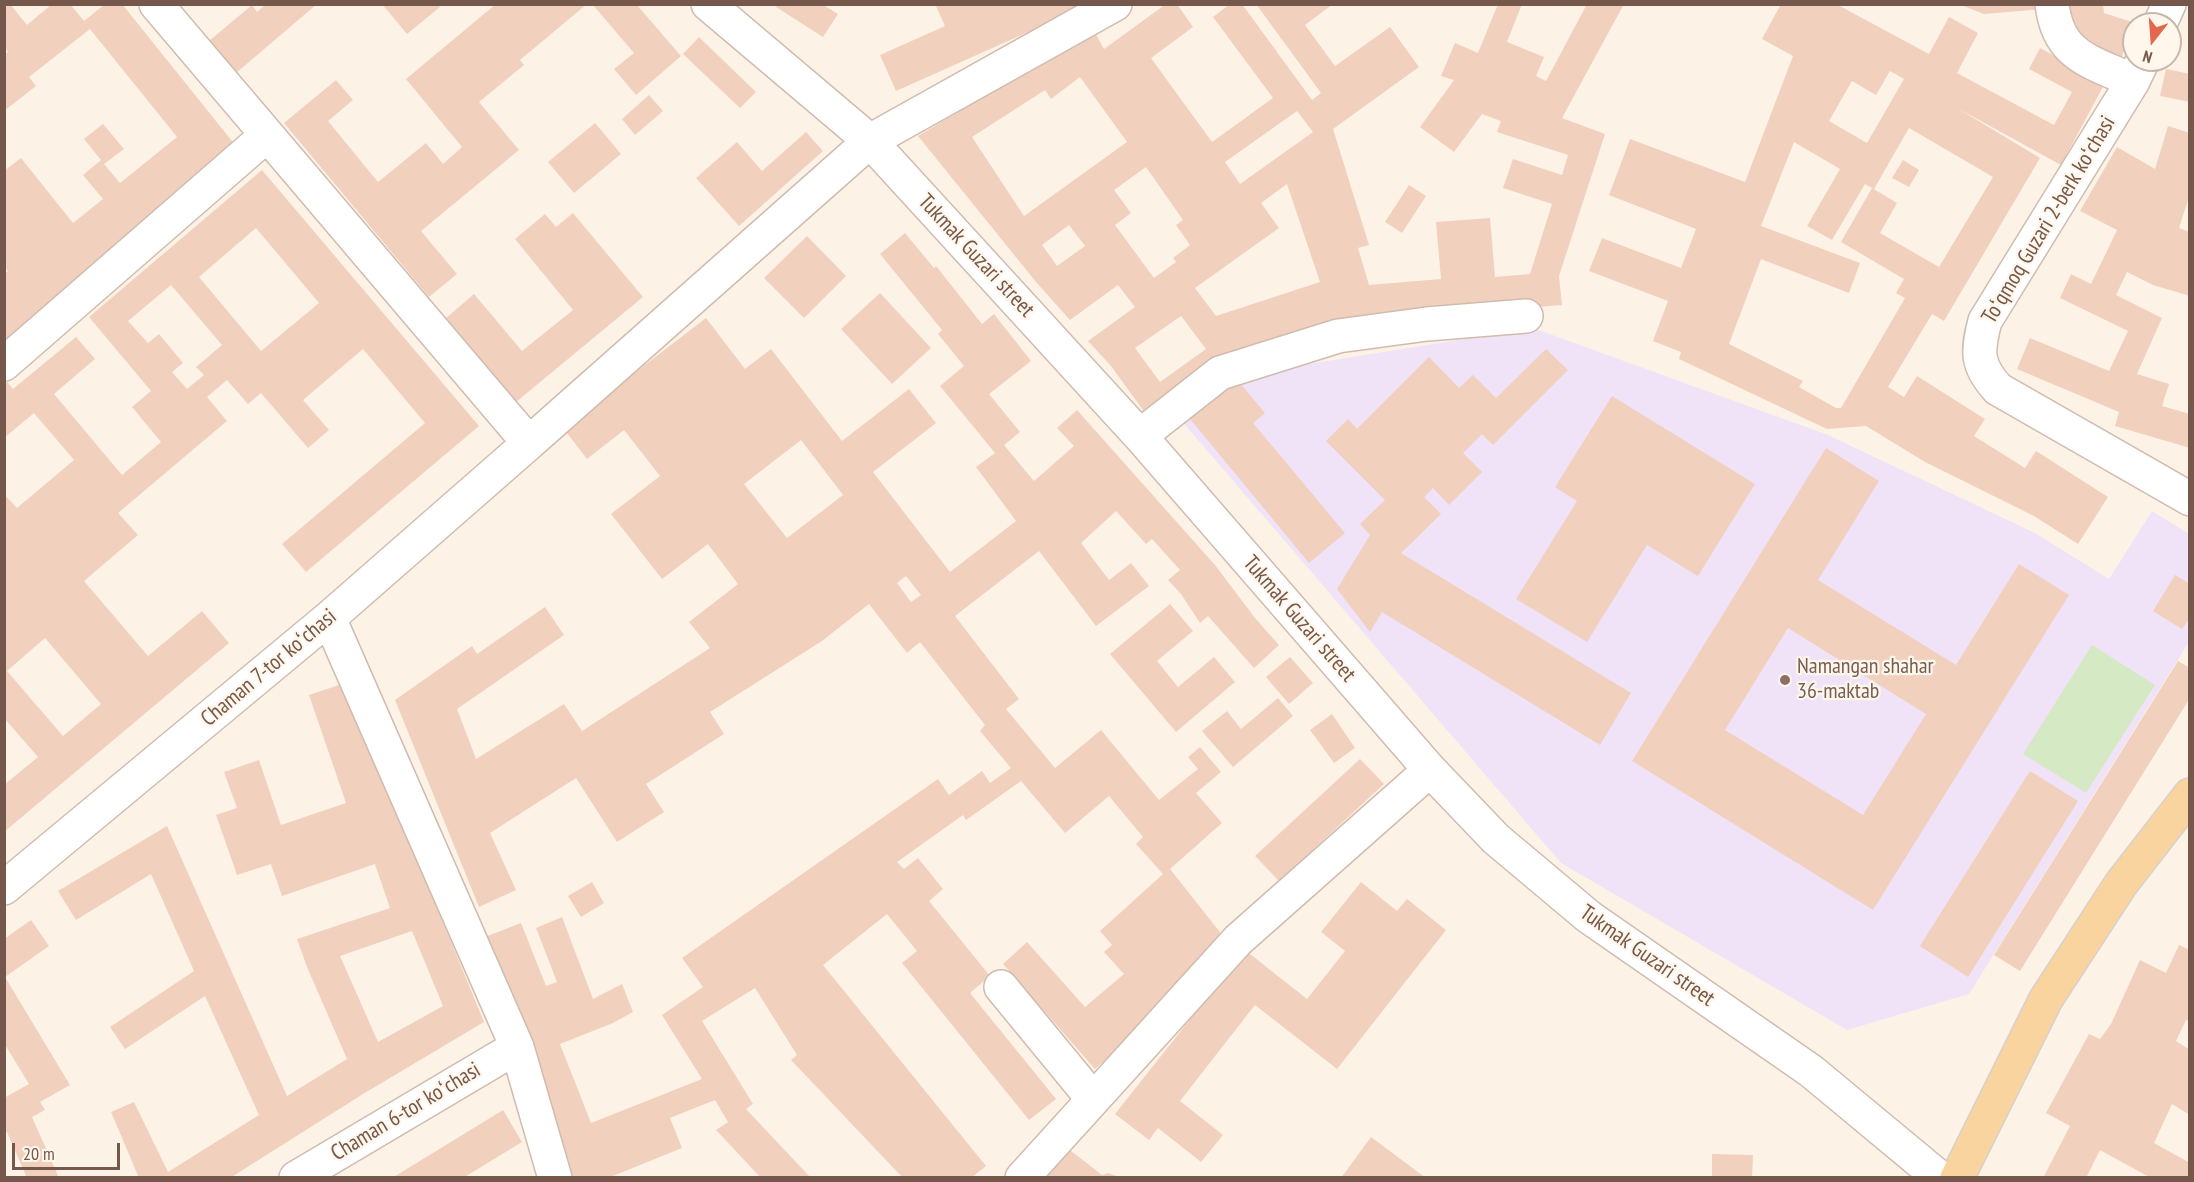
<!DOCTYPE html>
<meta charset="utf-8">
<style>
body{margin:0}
#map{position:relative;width:2194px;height:1182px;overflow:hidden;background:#fcf3e6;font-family:"PT Sans Narrow",sans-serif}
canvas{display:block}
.frame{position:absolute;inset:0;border:6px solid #75584b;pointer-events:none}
.north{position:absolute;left:2122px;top:12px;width:60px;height:60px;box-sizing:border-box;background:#fff7ec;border:2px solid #c8b7ac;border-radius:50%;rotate:197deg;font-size:16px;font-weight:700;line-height:24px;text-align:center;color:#75584b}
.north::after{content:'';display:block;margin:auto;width:21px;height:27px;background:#e4684d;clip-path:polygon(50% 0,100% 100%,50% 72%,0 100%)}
.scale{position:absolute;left:12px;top:1143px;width:108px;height:27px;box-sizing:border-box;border:3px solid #75584b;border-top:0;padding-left:8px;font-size:18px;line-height:21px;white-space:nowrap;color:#75584b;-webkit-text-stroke:4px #fff7ec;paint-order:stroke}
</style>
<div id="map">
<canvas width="2194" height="1182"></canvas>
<div class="frame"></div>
<div class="north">N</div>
<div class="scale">20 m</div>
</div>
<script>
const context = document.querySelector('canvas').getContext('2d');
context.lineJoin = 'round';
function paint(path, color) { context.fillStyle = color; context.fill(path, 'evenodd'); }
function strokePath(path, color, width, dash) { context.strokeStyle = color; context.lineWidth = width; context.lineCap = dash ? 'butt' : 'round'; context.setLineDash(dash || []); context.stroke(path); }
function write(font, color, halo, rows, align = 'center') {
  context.font = font + ' "PT Sans Narrow",sans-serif'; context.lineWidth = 4.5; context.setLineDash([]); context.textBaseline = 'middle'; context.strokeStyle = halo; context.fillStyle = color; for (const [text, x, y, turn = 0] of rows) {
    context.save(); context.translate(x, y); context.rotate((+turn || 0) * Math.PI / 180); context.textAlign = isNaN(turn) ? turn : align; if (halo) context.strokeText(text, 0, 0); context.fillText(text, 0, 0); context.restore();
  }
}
const education = new Path2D(`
 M1533,328L1828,435L2035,533L2109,579L2152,511L2189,534V642L1969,994L1847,1030L1561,863L1180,419L1234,376Z`);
const green = new Path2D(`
 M2092,645L2155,685L2086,793L2023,754Z`);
const building = new Path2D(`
 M5,4H10L27,25L52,4H70L84,21L105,4H122L236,146L4,342V274L8,271L4,266V171L21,158L73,223L103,199L83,175L101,160L84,139L103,124L124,149L104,164L120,183L177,137L90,29L29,77L36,86L4,111V55L8,52L5,47Z
 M266,4H317L236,73L209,41L252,5L257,12Z
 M382,4H438L440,7L407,34Z
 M496,4H587L520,60L524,65L479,102L519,150L421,231L457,274L429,297L284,123L336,80L353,100L328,121L378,182L426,143L443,164L462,147L406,79Z
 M777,4H822L838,14L823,37L776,7Z
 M935,4H1091L896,91L880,55L945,26Z
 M1166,4H1177L1193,27L1151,58L1212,142L1273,98L1213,17L1230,4H1242L1312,100L1321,93L1256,4H1333L1305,25L1335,66L1390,27L1419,67L1333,129L1369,245L1358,248L1369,285L1441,279L1436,222L1490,218L1495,277L1530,274L1552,204L1503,188L1513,159L1562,175L1568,155L1497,132L1501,121L1482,114L1454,152L1420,127L1454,80L1441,76L1455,43L1478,53L1498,4H1522L1507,42L1544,57L1536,76L1546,81L1587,4H1624L1562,118L1605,134L1559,276L1562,305L1334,324L1148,417L1111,366L1088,341L1135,307L1118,285L1070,320L1036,282L918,136L1094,31L1104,49ZM1080,77L1127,142L1024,216L972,137L1045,90L1051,99ZM1297,111L1313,132L1240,184L1225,162ZM1146,167L1183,220L1176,225L1190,245L1173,258L1176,262L1154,278L1115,225L1131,213L1114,190ZM1287,184L1320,282L1216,316L1195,288L1279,228L1261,203ZM1069,225L1085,246L1057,266L1042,245ZM1181,316L1206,349L1160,382L1135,348Z
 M1781,4H1836L1929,54L1949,17L1978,33L1957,73L2054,125L2072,92L2029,69L2040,48L2105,83L2061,165L1957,108L2040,158L1944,321L1932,314L1888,387L1904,397L1917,376L1985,419L1974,436L2025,468L2036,451L2108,497L2078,544L2034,516L1925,462L1866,426L1827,429L1679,359L1681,352L1653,341L1668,301L1589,271L1602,238L1681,268L1696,229L1609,195L1630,139L1745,182L1793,56L1762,39ZM1890,71L1904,79L1867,143L1829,121L1852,81L1876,95ZM1909,128L1993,177L1939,267L1880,233L1897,203L1872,188L1841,242L1904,279L1896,293L1905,298L1841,408H1836L1799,387L1803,381L1729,344L1761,259L1849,293L1860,263L1761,226L1794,142L1840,169L1807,226L1832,240L1865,184L1874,189Z
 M1958,4H2045V9L1984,14Z
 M2061,4H2103L2104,13L2132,22L2121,60L2080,47Z
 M593,5H637L681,56L636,95L614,69L634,53Z
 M699,37L756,92L740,108L683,54Z
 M2166,69L2190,74V102L2160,96Z
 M649,95L663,111L635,135L622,119Z
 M595,123L621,154L574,193L548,162Z
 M2168,126L2190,133V194L2179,228L2190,232V296L2153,285L2127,272L2116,295L2162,318L2137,374L2169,384L2162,406L2190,414V448L2115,426L2119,412L2017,369L2030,338L2109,371L2128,331L2060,298L2071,274L2091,284L2117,230L2080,211L2117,147L2155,169Z
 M806,132L823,151L739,226L696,178L737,142L762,171Z
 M1903,160L1919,170L1909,187L1892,178Z
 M262,170L479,426L306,572L282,544L425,423L363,349L303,400L329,430L308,448L261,393L248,404L227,380L207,397L227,421L118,513L138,535L84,581L148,656L202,611L229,643L4,832V785L38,757L4,718V494L17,508L74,460L34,413L4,438V384L7,382L13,389L76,337L95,359L54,394L122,475L161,442L132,407L151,391L89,317ZM256,228L319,303L261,351L199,277ZM171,285L222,345L196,367L204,375L187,389L172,372L183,363L159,334L148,343L128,321ZM45,638L101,704L63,736L7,671Z
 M1409,185L1426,196L1402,233L1385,222Z
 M573,213L643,297L516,402L446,318L474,294L522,351L573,310L515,239L545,214L556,227Z
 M905,233L934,268L936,266L982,324L994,314L1031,361L989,394L1020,432L1004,445L1034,481L1074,446L1057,428L1077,410L1215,565L1255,618L1279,645L1254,668L1208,616L1200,623L1181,594L1168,580L1180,570L1152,539L1146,544L1116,511L1081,543L1109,580L1131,563L1149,586L1096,626L1039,551L955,616L1019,699L1006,709L1055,768L1101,730L1159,800L1198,769L1188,757L1200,747L1221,772L1196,793L1222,823L1170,869L1227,941L1207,971L1095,1069L1003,964L1027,942L1085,1007L1124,974L1104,952L1112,945L1100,931L1163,874L1136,844L1143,837L1109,796L1065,833L1021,781L966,820L963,815L897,862L904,869L918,858L943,889L929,901L990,976L970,993L1056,1099L1029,1120L902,963L917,951L887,914L823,965L986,1166L971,1178H903L791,1060L797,1055L755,988L702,1021L753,1104L746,1109L811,1178H761L716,1130L728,1122L715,1100L670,1118L682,1148L608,1178H562L485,937L521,923L546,986L557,982L536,928L562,917L593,999L622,984L633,1012L613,1023L560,1044L591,1123L702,1079L662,1015L703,987L682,958L938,779L949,795L982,771L990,783L1011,768L980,731L985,725L920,642L907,653L869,604L822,641L710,712L724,734L646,784L664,812L617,842L576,778L490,833L516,890L479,907L395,700L472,646L477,654L545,607L564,635L457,709L476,759L564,704L582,731L710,648L689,622L738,584L708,544L662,579L611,514L660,476L624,430L587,459L563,428L706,318L745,369L771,349L842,441L909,389L936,423L873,472L950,572L1016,521L976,467L995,453L940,386L964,366L938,334L942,330L880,254ZM801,440L843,495L787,538L744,484ZM906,576L921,595L911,602L897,583Z
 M807,236L846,276L804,318L764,278Z
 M880,293L931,348L892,384L841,329Z
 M1546,349L1568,370L1493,445L1482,434L1463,453L1482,472L1449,505L1433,488L1424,497L1441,514L1401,553L1631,693L1600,745L1382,612L1370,632L1337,589L1370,535L1360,524L1385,500L1326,441L1348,419L1357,429L1429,357L1459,388L1473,375L1496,398Z
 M1234,376L1265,413L1253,423L1345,533L1309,563L1186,414Z
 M1612,396L1755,484L1698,576L1647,545L1587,642L1516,599L1577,501L1555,487Z
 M1826,448L1879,481L1818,580L1956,665L2019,564L2069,595L1873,910L1632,761ZM1788,628L1926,714L1863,815L1725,730Z
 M2175,575L2190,584V618L2182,629L2153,611Z
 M1170,604L1193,631L1157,661L1178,687L1214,657L1235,682L1176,732L1110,654Z
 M1290,657L1313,683L1289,704L1266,677Z
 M2178,661L2190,668V698L2020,971L1994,955Z
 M345,683L484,1022L363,1094L230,1178H139L111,1112L134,1102L168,1172L259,1115L205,996L125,1049L110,1027L194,971L151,874L76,920L58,891L167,826L287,1096L347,1059L307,967L297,939L390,908L375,864L282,896L271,864L237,875L216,815L237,808L224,772L259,760L281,825L346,803L309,695ZM412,931L443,1006L378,1042L340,956Z
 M1278,698L1293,716L1233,767L1202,731L1227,711L1241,729Z
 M1332,714L1355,748L1334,763L1310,730Z
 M1360,759L1384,784L1279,881L1255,856Z
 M2030,771L2078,801L1968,977L1920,946Z
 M592,882L604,903L581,917L568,896Z
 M1361,882L1397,911L1407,899L1446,930L1337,1069L1255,1005L1180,1101L1223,1135L1201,1162L1158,1128L1149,1140L1115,1114L1245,950L1307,999L1345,951L1321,932Z
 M31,920L49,946L5,977L70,1085L40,1102L45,1110L32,1117L59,1178H27L7,1132L4,1134V1098L29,1084L4,1043V939Z
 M2179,945L2190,950V1022L2186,1020L2176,1041L2190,1050V1115L2172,1104L2154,1143L2190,1163V1178H2151L2100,1150L2086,1178H2043L2070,1126L2046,1113L2089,1034L2100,1039L2111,1024L2140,960L2166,973Z
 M503,1110L522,1142L463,1178H392Z
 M1371,1137L1426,1178H1341Z
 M1066,1147L1102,1175L1108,1173L1122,1178H1041Z
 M1712,1154L1753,1155L1752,1178H1712Z`);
const minor = new Path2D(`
 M156,4L529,443L870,141L1115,4
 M708,4L870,141L1140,436L1430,770L1496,839L1589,917L1811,1071L1940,1178
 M2052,4C2058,57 2091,61 2133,81
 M2160,24L2169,4
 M2143,60L2133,81L1985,321C1977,351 1976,365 1998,389L2190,499
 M4,364L267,135
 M1140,436L1220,373L1338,336L1427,324L1526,316
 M329,618L517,1047L555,1178
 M4,888L329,618L529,443
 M1001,987L1093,1099
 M296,1178L517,1047
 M1022,1178L1238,940L1430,770`);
const major = new Path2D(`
 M1957,1178L2046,999L2121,884L2190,795`);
const markers = [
 [1785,680,6,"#8d6e63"]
];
const streetNames = [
 ["Toʻqmoq Guzari 2-berk koʻchasi",2049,220,-59],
 ["Tukmak Guzari street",976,256,47],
 ["Tukmak Guzari street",1299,619,49],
 ["Chaman 7-tor koʻchasi",269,668,-40],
 ["Tukmak Guzari street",1647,956,35],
 ["Chaman 6-tor koʻchasi",406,1112,-31]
];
const educationNames = [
 ["Namangan shahar",1797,667],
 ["36-maktab",1797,692]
];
paint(education, '#f0e3f8');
paint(green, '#d5eac4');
paint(building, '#f1d0be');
strokePath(minor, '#d0bcaf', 36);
strokePath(major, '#d8d0cd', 36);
strokePath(minor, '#fff', 33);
strokePath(major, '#fad49f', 33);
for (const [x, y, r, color] of markers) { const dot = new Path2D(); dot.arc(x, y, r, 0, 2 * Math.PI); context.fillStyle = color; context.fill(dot); strokePath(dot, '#fff7ec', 2); }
write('22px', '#75584b', '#fff7ec', streetNames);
write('22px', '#785e54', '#fff7ec', educationNames, 'left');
</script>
